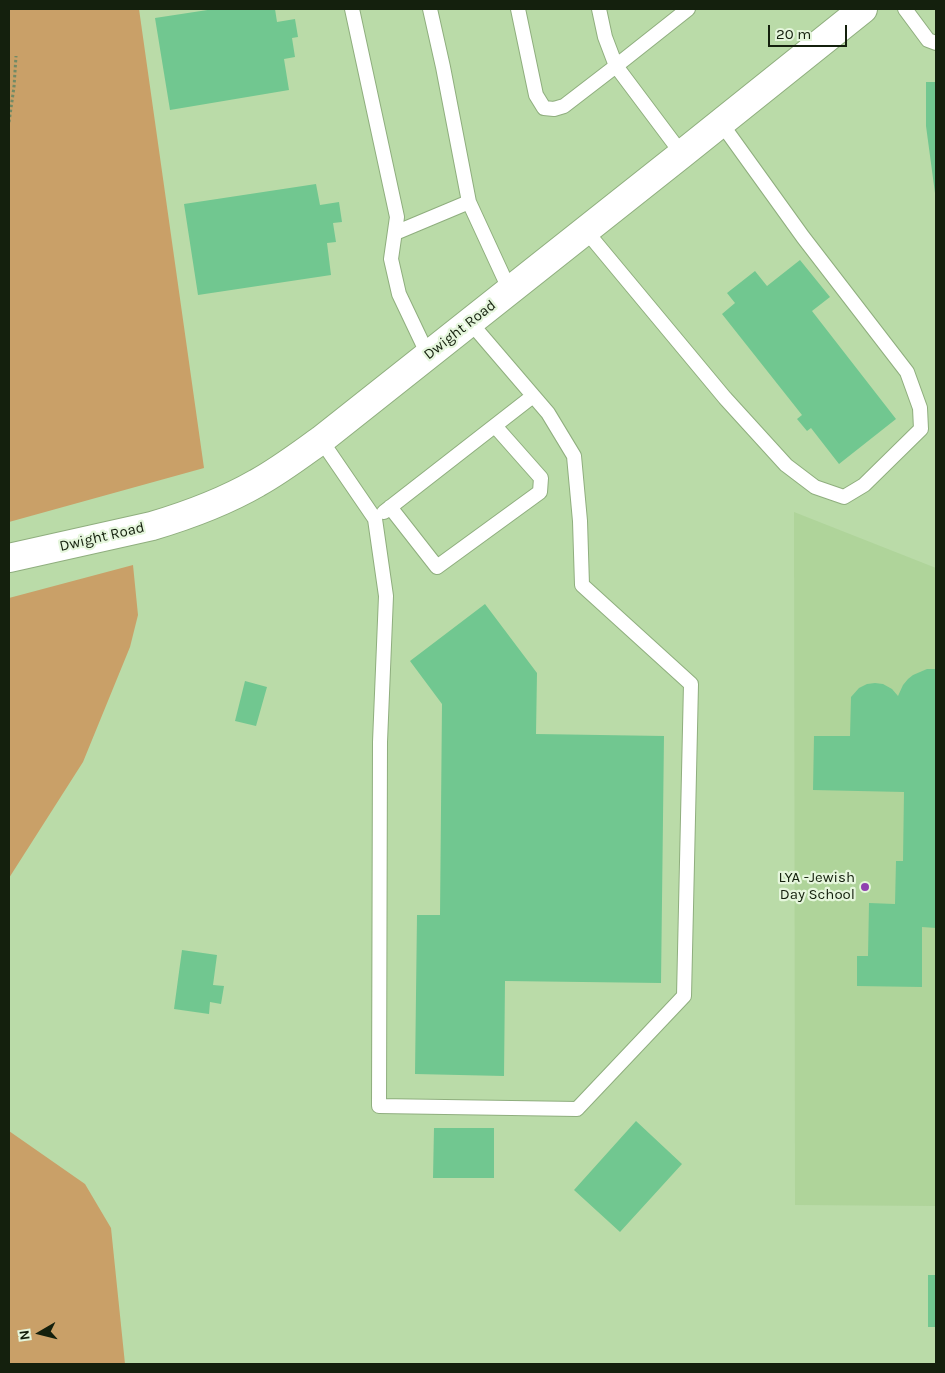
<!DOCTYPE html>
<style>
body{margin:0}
#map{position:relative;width:945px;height:1373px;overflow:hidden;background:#badba8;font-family:Karla,sans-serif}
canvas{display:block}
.frame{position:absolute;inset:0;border:10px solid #14200d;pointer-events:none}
.north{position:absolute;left:15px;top:1308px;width:50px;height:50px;-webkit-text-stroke:4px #e5f6dc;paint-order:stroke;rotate:262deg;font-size:14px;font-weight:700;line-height:20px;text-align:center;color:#14200d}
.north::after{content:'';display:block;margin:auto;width:18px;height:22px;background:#14200d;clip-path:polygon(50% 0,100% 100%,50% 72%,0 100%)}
.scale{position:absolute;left:768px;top:25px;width:79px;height:22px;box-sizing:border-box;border:2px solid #14200d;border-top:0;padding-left:6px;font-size:15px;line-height:18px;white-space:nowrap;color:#14200d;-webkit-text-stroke:4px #e5f6dc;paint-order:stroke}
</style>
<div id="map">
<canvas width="945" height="1373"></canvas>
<div class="frame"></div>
<div class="north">N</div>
<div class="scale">20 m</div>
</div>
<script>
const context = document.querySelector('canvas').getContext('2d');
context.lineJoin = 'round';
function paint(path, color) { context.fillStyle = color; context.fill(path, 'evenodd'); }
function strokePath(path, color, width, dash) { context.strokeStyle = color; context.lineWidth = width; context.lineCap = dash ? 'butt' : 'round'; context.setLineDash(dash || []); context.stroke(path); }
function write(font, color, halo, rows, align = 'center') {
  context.font = font + ' Karla,sans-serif'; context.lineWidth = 4.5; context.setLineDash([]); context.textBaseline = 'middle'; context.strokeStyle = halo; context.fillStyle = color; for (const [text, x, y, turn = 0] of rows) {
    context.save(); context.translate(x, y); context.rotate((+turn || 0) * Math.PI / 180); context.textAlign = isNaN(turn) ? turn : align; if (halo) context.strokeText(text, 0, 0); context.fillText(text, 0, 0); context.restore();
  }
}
const built = new Path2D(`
 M794,512L936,568V1206L795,1205Z`);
const green = new Path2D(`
 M9,9H139L204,468L9,522Z
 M133,565L138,615L130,647L83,762L9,878V598Z
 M9,1131L85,1184L111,1228L125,1364H9Z`);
const building = new Path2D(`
 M214,9H275L277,22L295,19L298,37L292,38L295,57L284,59L289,90L170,110L155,18Z
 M926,82H936V193H935L926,126Z
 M316,184L320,205L339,202L342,222L333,223L336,242L327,243L331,275L198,295L184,204Z
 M800,260L830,297L812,311L896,419L839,464L811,428L807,431L797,419L802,415L722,314L735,303L727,293L755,271L767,286Z
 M485,604L537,673L536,734L664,736L661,983L505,981L504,1076L415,1074L417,915H440L442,704L410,661Z
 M927,669H936V928L922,927V987L857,986V956H868L869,903L895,904L896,861H903L904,792L813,790L814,736H850L851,697L859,688L867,684L875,683L883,684L892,689L898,696L903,685L908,679L913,675Z
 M245,681L267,687L256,726L235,721Z
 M182,950L217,955L213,985L224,986L221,1004L210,1002L209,1014L174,1009Z
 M636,1121L682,1164L620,1232L574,1190Z
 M434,1128H494V1178H433Z
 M928,1275H936V1327H928Z`);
const path = new Path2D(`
 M9,122L14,87L16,56`);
const lane = new Path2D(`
 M352,9L397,217L391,259L399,294L428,355
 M430,9L443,67L469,202L510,291
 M518,9L536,95L544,108L554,109L564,106L616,66L605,37L599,9
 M905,9L928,40L936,43
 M682,154L616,66L688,9
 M586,231L725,398L786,465L815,487L844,497L864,485L921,429L920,408L907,372L803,237L721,123
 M395,233L469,202
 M321,440L375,519L386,596L380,742L379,1106L577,1109L684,996L691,684L582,585L580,521L574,456L548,413L470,322
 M390,507L437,567L540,492L541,478L495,426
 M384,512L533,396`);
const secondary = new Path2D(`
 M9,558L152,526C189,515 224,502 257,483C279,471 300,455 321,440L682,154L863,9`);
const markers = [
 [865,887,5,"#8f40b0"]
];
const streetNames = [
 ["Dwight Road",460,330,-38],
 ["Dwight Road",102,537,-13]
];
const poiNames = [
 ["LYA -Jewish",855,878],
 ["Day School",855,895]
];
paint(built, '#afd49a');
paint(green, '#c9a068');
paint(building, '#71c790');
strokePath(lane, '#8fae7e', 16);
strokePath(secondary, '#8fae7e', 30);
strokePath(path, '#728a65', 3, [2.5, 2.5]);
strokePath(lane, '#fff', 14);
strokePath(secondary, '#fff', 28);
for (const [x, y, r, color] of markers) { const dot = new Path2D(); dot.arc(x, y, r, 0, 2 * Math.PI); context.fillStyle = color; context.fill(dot); strokePath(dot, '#e5f6dc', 2); }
write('15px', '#14200d', '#e5f6dc', streetNames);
write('15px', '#14200d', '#e5f6dc', poiNames, 'right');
</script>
